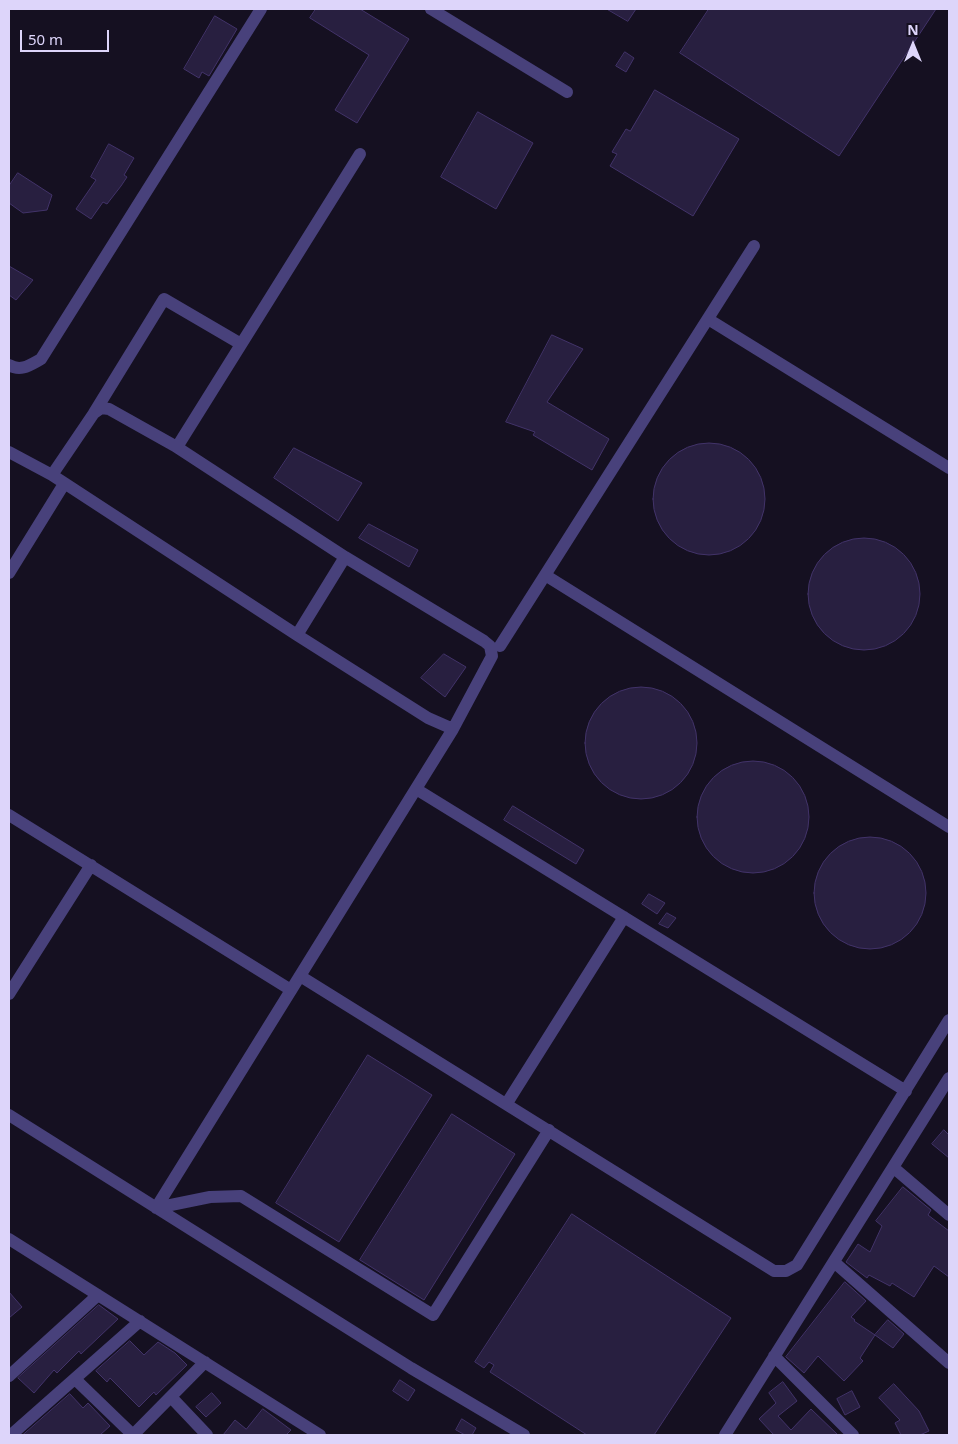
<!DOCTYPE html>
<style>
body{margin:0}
#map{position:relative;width:958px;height:1444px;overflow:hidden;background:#151021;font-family:"Noto Sans",sans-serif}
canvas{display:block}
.frame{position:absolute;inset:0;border:10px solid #ddd5fa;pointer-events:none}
.north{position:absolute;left:888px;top:20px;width:50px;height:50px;-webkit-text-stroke:4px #151021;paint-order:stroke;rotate:0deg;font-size:14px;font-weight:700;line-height:20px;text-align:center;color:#ddd5fa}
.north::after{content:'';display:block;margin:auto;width:18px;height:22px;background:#ddd5fa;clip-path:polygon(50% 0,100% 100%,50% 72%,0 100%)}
.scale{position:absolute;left:20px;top:30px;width:89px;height:22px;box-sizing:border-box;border:2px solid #ddd5fa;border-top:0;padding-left:6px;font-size:15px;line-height:18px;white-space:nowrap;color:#ddd5fa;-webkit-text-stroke:4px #151021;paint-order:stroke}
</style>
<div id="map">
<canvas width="958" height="1444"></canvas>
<div class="frame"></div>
<div class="north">N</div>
<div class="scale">50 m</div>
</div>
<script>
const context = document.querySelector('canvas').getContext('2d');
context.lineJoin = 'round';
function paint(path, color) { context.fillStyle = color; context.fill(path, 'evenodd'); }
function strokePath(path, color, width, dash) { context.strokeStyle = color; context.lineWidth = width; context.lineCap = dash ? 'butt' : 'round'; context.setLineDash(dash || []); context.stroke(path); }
const building = new Path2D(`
 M316,9H360L409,39L357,123L335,110L369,55L310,18Z
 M607,9H636L628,21Z
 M709,9H936L839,156L680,53Z
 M215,16L237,29L209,76L202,72L199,78L184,69Z
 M625,52L634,58L626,72L616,66Z
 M655,90L739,139L693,216L610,166L617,154L612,152L626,129L630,131Z
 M478,112L533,143L496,209L441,177Z
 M109,144L134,158L124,175L127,177L121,186L107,204L103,202L91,219L76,209L96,180L91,177Z
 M18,173L52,195L47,210L23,213L9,203V186Z
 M9,266L33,280L16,300L9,295Z
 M552,335L583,349L547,402L609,439L592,470L533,435L535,432L506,422Z
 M653 499a56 56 0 1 1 112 0a56 56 0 1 1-112 0Z
 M294,448L362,483L338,521L274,478Z
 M369,524L418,550L409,567L359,538Z
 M808 594a56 56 0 1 1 112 0a56 56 0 1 1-112 0Z
 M444,654L466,667L445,697L421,678Z
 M585 743a56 56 0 1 1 112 0a56 56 0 1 1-112 0Z
 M697 817a56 56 0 1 1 112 0a56 56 0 1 1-112 0Z
 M513,806L584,850L576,864L504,820Z
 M814 893a56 56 0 1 1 112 0a56 56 0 1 1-112 0Z
 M649,894L665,903L657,914L642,904Z
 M667,913L676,918L668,928L659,924Z
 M368,1055L432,1095L339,1242L276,1203Z
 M452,1114L515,1154L424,1300L360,1260Z
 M944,1130L949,1135V1158L932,1144Z
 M903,1187L931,1210L928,1215L949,1231V1277L934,1266L914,1297L892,1283L890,1286L869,1275L867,1278L846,1262L858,1244L870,1252L882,1226L876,1221Z
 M572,1214L731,1318L654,1435H587L490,1372L494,1365L489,1362L484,1368L475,1362Z
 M845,1282L866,1301L851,1317L855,1320L854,1321L875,1335L860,1358L863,1361L844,1381L818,1356L804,1373L786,1357Z
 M9,1292L22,1307L9,1318Z
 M99,1305L118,1319L81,1354L79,1351L57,1373L54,1370L34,1393L18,1378Z
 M888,1320L904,1334L893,1348L875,1335Z
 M130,1341L144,1355L158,1342L175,1353L187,1365L156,1395L154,1392L139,1407L110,1378L107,1382L96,1371Z
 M400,1380L415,1390L408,1401L393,1391Z
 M783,1382L797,1401L778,1416L791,1430L811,1409L838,1435H774L759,1419L776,1403L769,1393Z
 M894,1384L919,1411L929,1431L920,1435H901L895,1423L900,1420L879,1398Z
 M852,1391L860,1407L845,1415L837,1399Z
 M212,1393L221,1403L206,1417L196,1407Z
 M70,1394L83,1408L88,1403L110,1426L100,1435H23Z
 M263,1409L291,1430L286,1435H223L235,1420L246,1429Z
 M462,1419L476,1428L472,1435H465L456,1430Z`);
const minor = new Path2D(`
 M431,9L567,92
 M708,319L949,468
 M9,365C21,372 30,365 41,359L261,9
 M94,413L164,299L241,344
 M177,447L360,154
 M9,452L52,475L297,635L428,718L453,729L492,656L490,646L484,641L345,557L175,446L109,409L101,408L94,413L52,475
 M9,573L64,484
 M545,575L949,827
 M297,635L345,557
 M500,646L754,246
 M416,789L906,1091
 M9,815L291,990
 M300,976L774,1271H786L797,1265L949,1020
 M9,994L91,865
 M507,1103L624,917
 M9,1115L411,1368L524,1435
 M894,1168L949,1215
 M156,1208L453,729
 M156,1208L210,1197L241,1196L433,1315L549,1130
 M9,1239L320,1435
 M834,1262L949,1363
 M774,1356L853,1435
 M9,1376L98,1295
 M75,1379L133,1435
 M171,1397L207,1435
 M11,1435L140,1321
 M133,1435L205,1362
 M725,1435L949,1078`);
paint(building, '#281f40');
strokePath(building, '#423369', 1);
strokePath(minor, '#48417b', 12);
</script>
